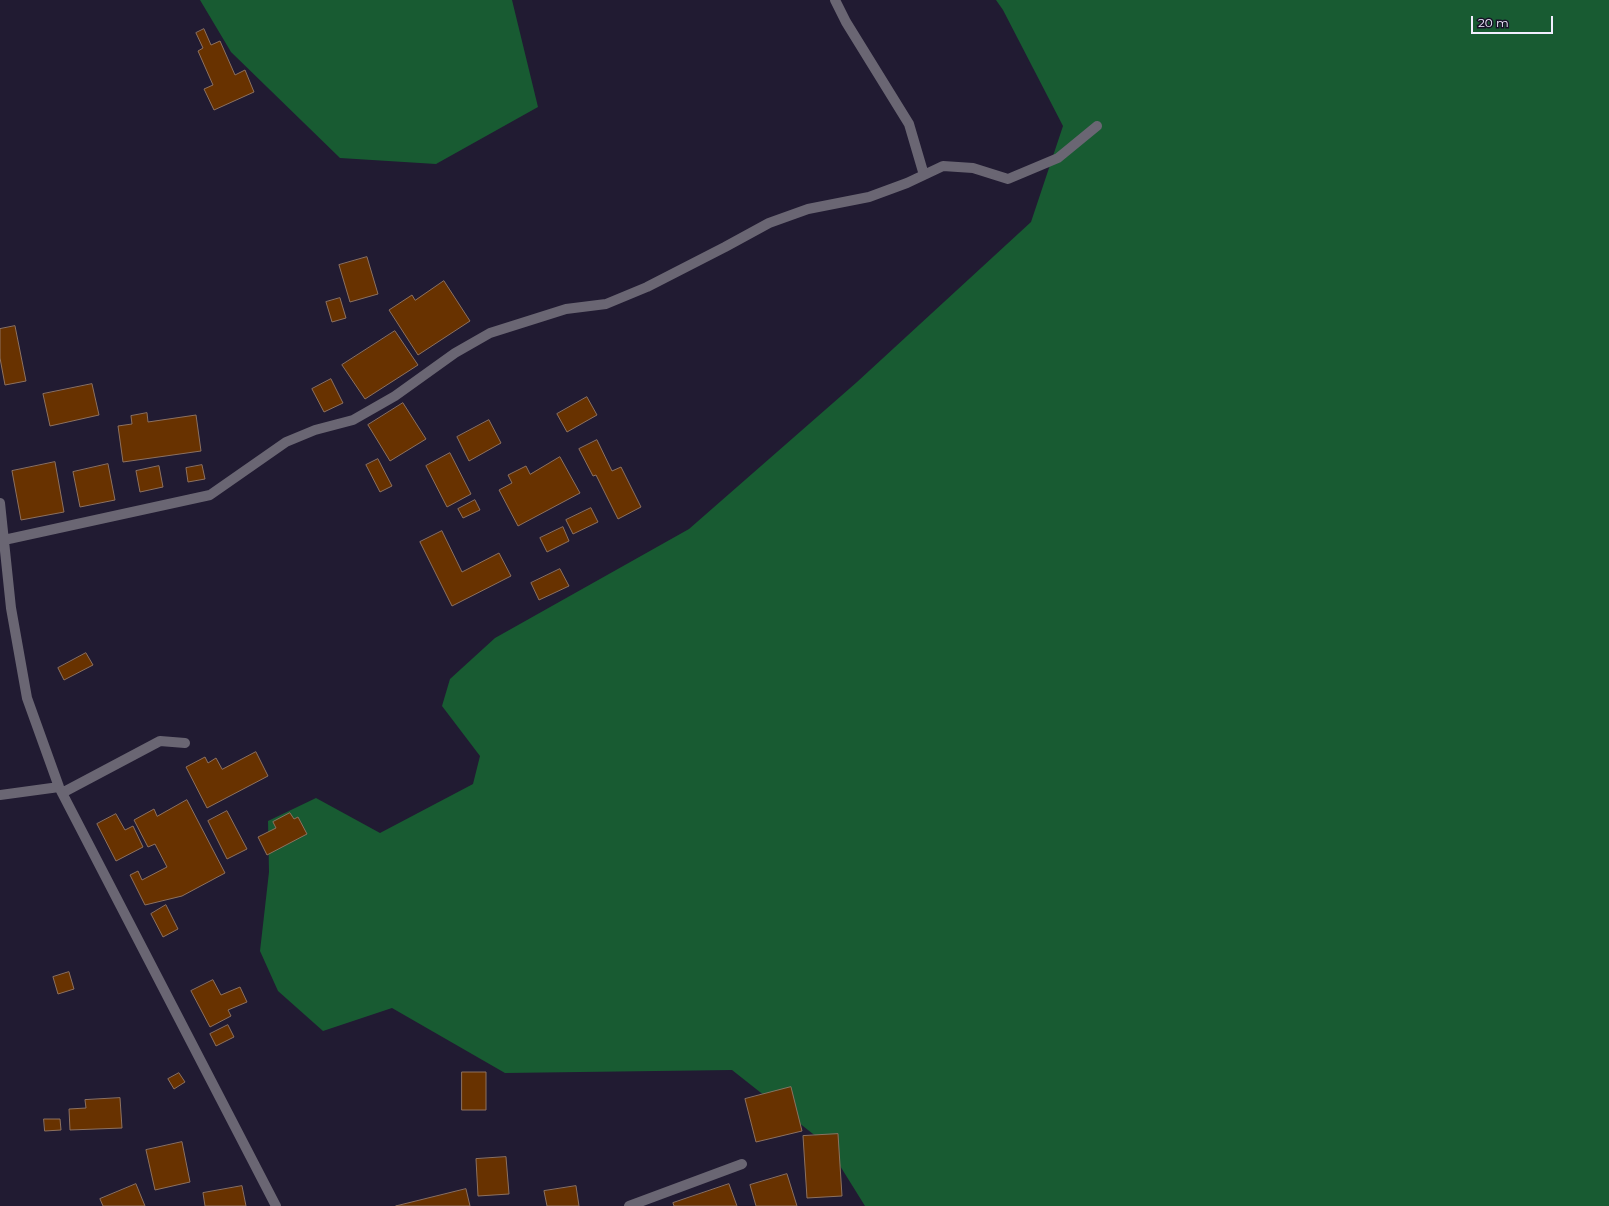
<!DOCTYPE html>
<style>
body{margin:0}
#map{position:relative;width:1609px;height:1206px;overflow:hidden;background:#211b32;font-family:Montserrat,sans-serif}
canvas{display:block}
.scale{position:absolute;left:1471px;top:16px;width:82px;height:18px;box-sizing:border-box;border:2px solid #f2eeff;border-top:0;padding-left:5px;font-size:12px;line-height:14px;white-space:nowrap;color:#f2eeff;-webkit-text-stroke:3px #181228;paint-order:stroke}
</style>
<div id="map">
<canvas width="1609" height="1206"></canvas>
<div class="scale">20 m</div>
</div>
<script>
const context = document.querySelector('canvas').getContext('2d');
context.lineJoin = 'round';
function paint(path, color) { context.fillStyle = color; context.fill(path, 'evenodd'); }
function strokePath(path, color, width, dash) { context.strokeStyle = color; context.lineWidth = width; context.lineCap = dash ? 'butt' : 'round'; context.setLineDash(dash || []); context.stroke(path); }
const forest = new Path2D(`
 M200,0H512L538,107L436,164L340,158L231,52Z
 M996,0H1609V1206H865L827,1145L732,1070L505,1073L392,1008L323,1031L278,991L260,951L269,872L268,821L316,798L380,833L473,784L480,756L442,706L450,679L495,638L689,529L857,382L1031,222L1063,126L1003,10Z`);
const building = new Path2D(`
 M204,29L211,45L220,41L235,75L245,70L254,92L214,110L204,89L213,85L198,51L203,48L196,33Z
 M367,257L378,294L350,302L339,265Z
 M444,281L470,321L418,355L389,310L412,295L415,300Z
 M340,298L346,318L332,322L326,302Z
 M15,326L26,381L5,385L0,358V329Z
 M395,331L418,365L365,399L342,365Z
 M331,379L343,403L324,412L312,389Z
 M92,384L99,415L50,426L43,394Z
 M587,397L597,415L567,432L557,414Z
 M403,403L426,439L390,461L368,425Z
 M147,413L148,422L196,415L201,451L123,462L118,426L132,424L131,416Z
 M489,420L501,443L469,461L457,437Z
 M597,440L612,471L621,467L641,507L618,519L596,475L593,476L579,449Z
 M450,453L471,494L447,507L426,466Z
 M560,457L580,493L518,526L499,490L512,483L508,475L526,466L530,474Z
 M378,459L392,486L380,492L366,465Z
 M55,462L64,512L21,520L12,471Z
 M108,464L115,500L80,507L73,472Z
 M202,465L205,479L188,482L186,468Z
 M159,466L163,487L140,492L136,471Z
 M475,500L480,510L463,518L458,509Z
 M591,508L598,522L573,534L566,520Z
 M563,527L569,541L547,552L540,538Z
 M442,531L462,572L499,553L511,576L452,606L420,542Z
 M560,569L569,586L539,600L531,583Z
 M86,653L93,665L64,680L58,668Z
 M256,752L268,776L207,808L186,767L205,757L208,763L216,758L222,769Z
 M187,800L225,873L182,896L145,905L130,875L138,871L142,880L167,867L155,844L148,847L134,820L154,809L157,816Z
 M227,811L247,849L227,859L208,821Z
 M290,813L294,819L298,817L307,834L267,855L258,837L276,828L273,822Z
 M116,814L125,830L133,826L143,847L116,861L97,824Z
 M166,905L178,929L163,937L151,914Z
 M69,972L74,989L58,994L53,977Z
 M213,980L221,995L240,987L247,1002L228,1010L231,1016L210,1027L191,991Z
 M228,1025L234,1037L216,1046L210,1034Z
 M462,1072H486V1110H462Z
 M179,1073L185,1082L174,1089L168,1079Z
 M791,1087L802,1131L756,1142L745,1099Z
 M120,1098L122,1128L70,1130L69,1109L86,1108L85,1100Z
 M44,1119H60L61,1130L45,1131Z
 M838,1134L842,1196L807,1198L803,1136Z
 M182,1142L190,1182L155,1190L146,1150Z
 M506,1157L509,1194L478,1196L476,1159Z
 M787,1174L797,1206H756L750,1185Z
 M136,1184L145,1206H103L100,1199Z
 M729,1184L737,1206H674L673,1203Z
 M242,1186L246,1206H205L203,1193Z
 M576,1186L579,1206H547L544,1191Z
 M466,1189L470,1206H396Z`);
const minor = new Path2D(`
 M835,0L846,22L909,124L924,175
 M0,503L11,608L27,698L59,787L276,1206
 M4,540L210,495L286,442L315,430L353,420L395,396L455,353L490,333L566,309L606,304L647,287L725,247L769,223L808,209L869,197L907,183L943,166L973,168L1008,179L1058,158L1097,126
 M62,793L160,741L185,743
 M0,795L59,787
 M629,1206L742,1164`);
paint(forest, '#185b32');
paint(building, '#683200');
strokePath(building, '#8d715f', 1);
strokePath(minor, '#6a6673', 10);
</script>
